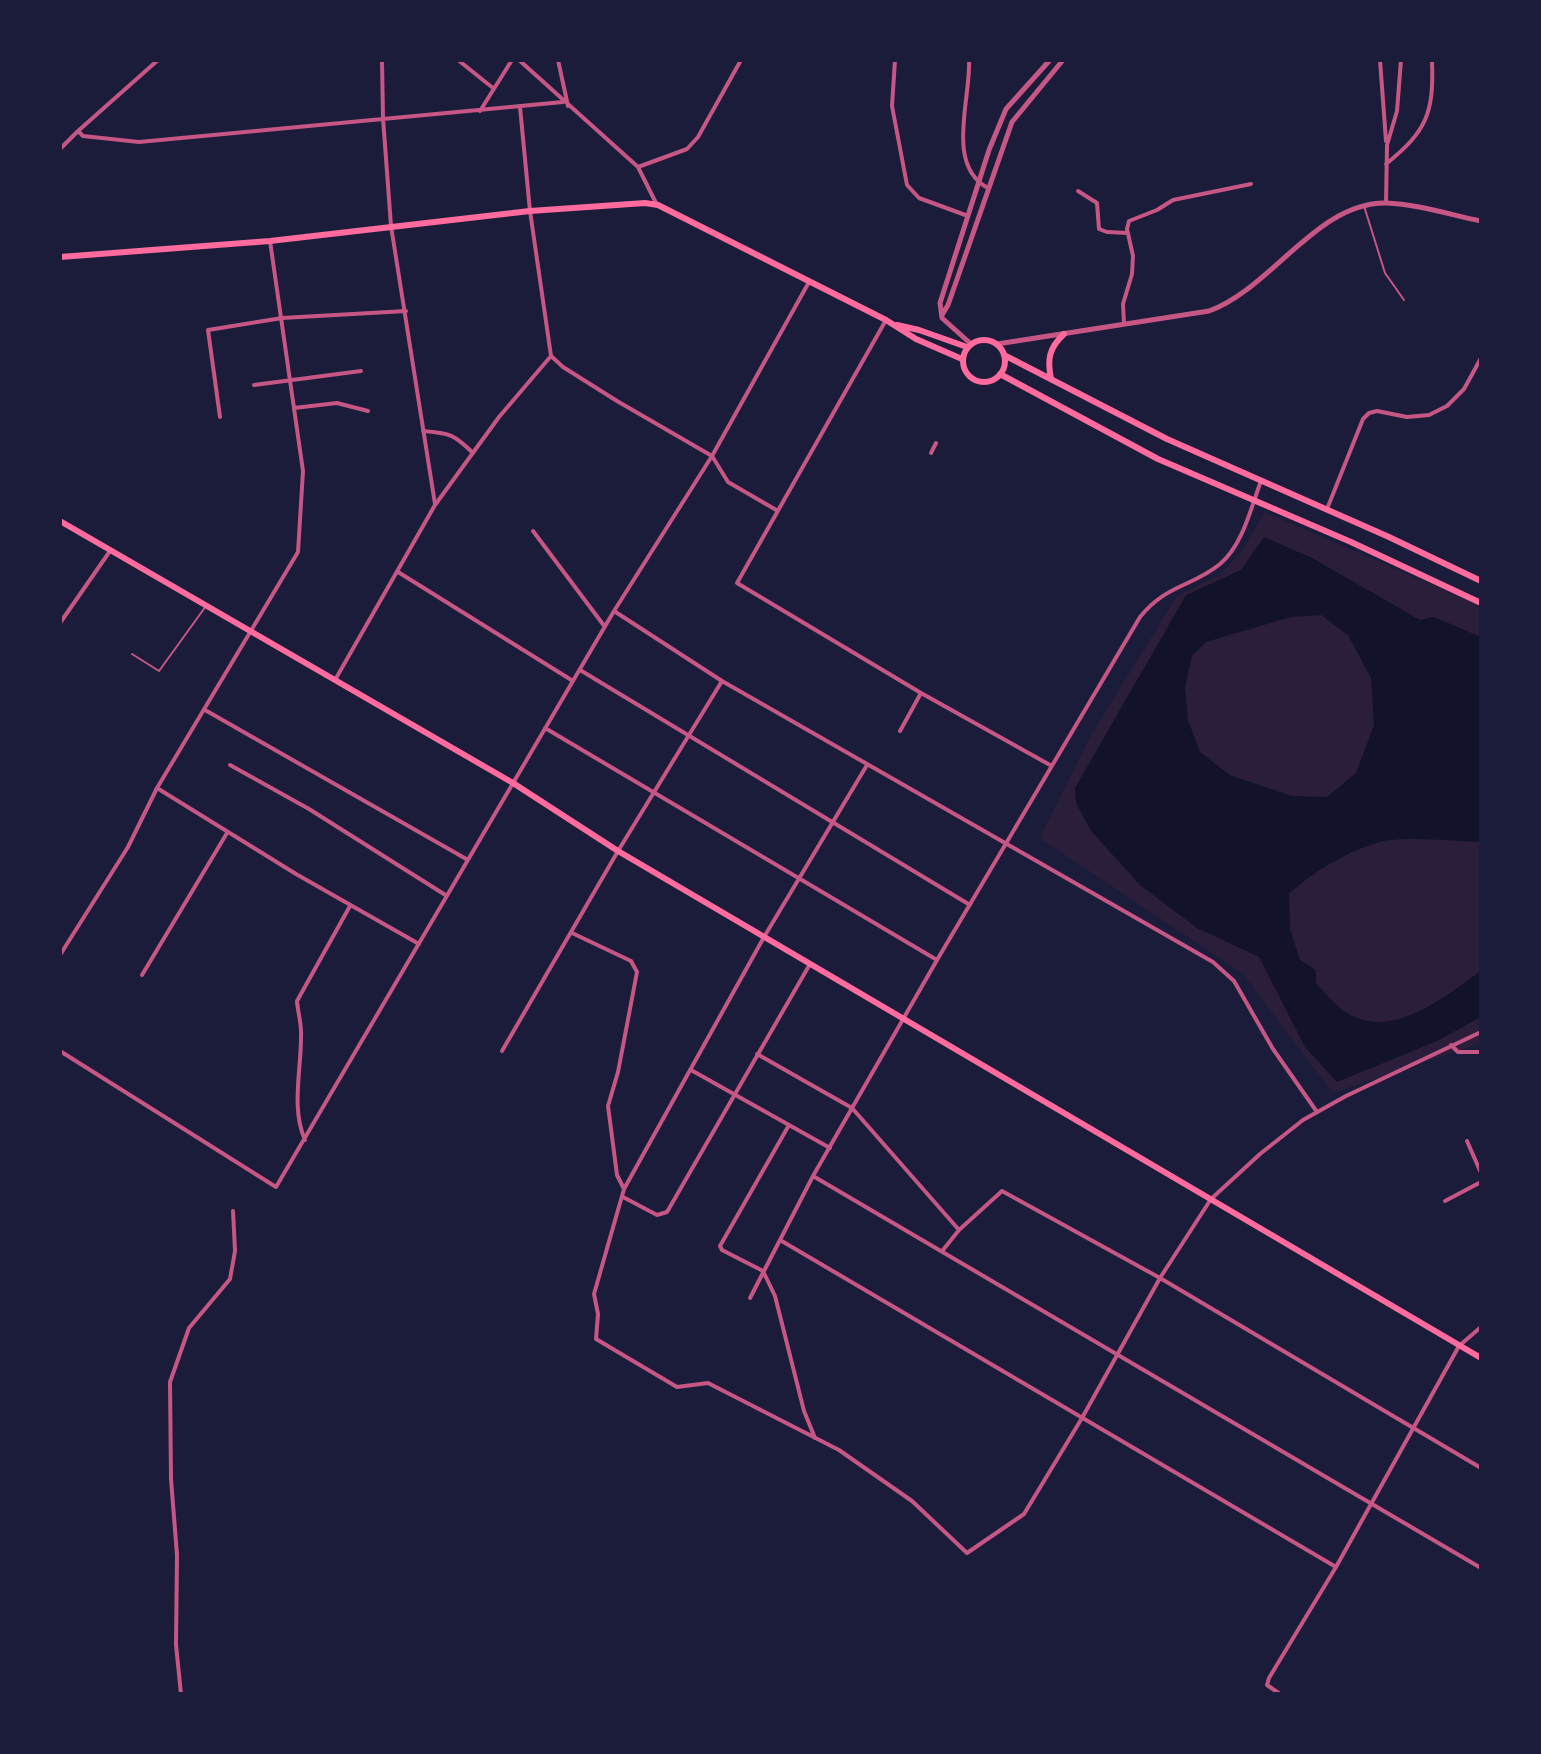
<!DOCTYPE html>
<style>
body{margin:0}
#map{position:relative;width:1541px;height:1754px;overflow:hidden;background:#1b1b3a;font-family:Signika,sans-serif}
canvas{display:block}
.frame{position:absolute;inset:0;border:62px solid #1b1b3a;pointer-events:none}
</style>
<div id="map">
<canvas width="1541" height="1754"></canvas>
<div class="frame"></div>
</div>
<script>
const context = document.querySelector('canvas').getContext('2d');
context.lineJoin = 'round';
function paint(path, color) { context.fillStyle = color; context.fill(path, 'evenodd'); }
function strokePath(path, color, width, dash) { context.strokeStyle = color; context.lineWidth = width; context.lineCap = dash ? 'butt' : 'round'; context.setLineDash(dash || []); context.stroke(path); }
const green = new Path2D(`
 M1265,512L1481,606V1043L1333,1093L1242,973L1040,838L1092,733L1177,596L1221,574L1240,553Z`);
const water = new Path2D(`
 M1264,537L1312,558L1420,620L1434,617L1481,637V842C1452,841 1420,837 1392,840C1360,843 1312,872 1289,894L1290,929L1300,960L1316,970V983C1325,992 1333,1003 1343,1010C1390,1044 1443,997 1481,971V1017L1437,1041L1337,1082L1305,1047L1259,957L1197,928L1140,885L1091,831L1076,803L1075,788L1186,595L1241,570ZM1321,615L1348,635L1371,678L1374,725L1356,773L1327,797L1292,796L1230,775L1200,752L1188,720L1185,688L1192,656L1206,642L1291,617Z`);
const service = new Path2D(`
 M1364,206L1385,273L1404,300
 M132,654L159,671L206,606`);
const minor = new Path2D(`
 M158,60L78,131L83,136L139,142L563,102
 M382,60L383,118L391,226L435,504
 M458,60L493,88
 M519,60L638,167L657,205
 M558,60L568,106
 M895,60L892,106L907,185L919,198L968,216
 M969,60C971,99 945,165 988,188
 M1380,60L1386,141
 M480,111L512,60
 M60,149L78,131
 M1386,164C1427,131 1434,113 1432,60
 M638,167L687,149L698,137L741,60
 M1078,191L1097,203L1099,229L1107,232L1128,233
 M1386,203L1387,145L1397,111L1401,60
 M886,320L737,583L921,693L1050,765
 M1124,324L1123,304L1132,274L1133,256L1127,229L1129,221L1157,210L1173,200L1251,184
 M551,356L563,367L617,401L712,456L728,482L778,511
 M254,385L361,371
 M294,408L337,403L368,411
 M220,417L208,330L282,318L406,311
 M423,431C449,433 454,434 473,453
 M931,453L936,443
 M1327,509L1363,419L1369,413L1377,411L1407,417L1429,415L1447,406L1464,389L1481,358
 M533,531L605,627
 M398,572L573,681
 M614,611L722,681L1213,962L1234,981L1273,1049L1317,1112
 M60,623L110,551
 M580,670L970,905
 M335,680L435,505L499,417L551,356L530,211L520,107
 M205,710L468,860
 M545,728L937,960
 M900,731L921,693
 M230,765L309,809L447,896
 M867,765L764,937L624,1189L594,1294L598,1314L596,1339L677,1387L708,1383L839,1450L912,1501L967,1553L1024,1514L1082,1418L1160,1278L1211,1199L1260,1154L1303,1120L1346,1096L1481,1032
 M157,788L296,874L419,944
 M572,933L631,961L637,972L618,1072L608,1106L617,1175L624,1189
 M60,955L128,847L157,788L298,552L303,471L270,241
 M142,975L227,833
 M1451,1045L1458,1052H1481
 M60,1051L276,1187L614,611L712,456L809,282
 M502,1051L618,851L722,681
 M757,1054L852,1108L959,1230
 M691,1070L830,1148
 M789,1125L720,1246L722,1250L763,1271L775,1296L804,1411L815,1438
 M305,1140C291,1109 301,1071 301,1038C302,1024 298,1014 297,1001L350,906
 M1467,1141L1481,1173
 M813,1176L1481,1568
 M623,1197L657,1215L667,1212L810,964
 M1445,1201L1481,1182
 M780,1240L1336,1567
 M943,1250L959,1230L1002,1191L1160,1278L1481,1468
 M750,1298L813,1176L937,960L1140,617C1167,584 1192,587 1220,564C1243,545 1251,507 1261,481
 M181,1694L176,1645L177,1555L171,1479L170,1382L189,1328L230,1279L235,1251L233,1211
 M1280,1694L1267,1685L1269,1678L1336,1567L1459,1346L1481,1327`);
const tertiary = new Path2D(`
 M942,315L948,305L1012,122L1063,60
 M971,344L942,318L940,303L989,150L1006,109L1050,60
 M997,344L1209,311C1272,288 1317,202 1386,203C1417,204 1451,215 1481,221`);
const secondary = new Path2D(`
 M60,257L270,241L530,211L645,203L658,205L886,320L916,339L962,359
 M897,325L919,330L967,347
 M963 361a21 21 0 1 1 42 0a21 21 0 1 1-42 0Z
 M1004,355L1167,439L1389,537L1481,581
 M1000,374L1158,459L1351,542L1481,603
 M1051,379C1047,359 1049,348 1064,334
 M60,521L513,783L618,851L1481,1358`);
paint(green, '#2a1e3b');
paint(water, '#12122b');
strokePath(service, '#c65784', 2);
strokePath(minor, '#c65784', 4);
strokePath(tertiary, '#c65784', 5);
strokePath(secondary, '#ff6b9d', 6);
</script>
